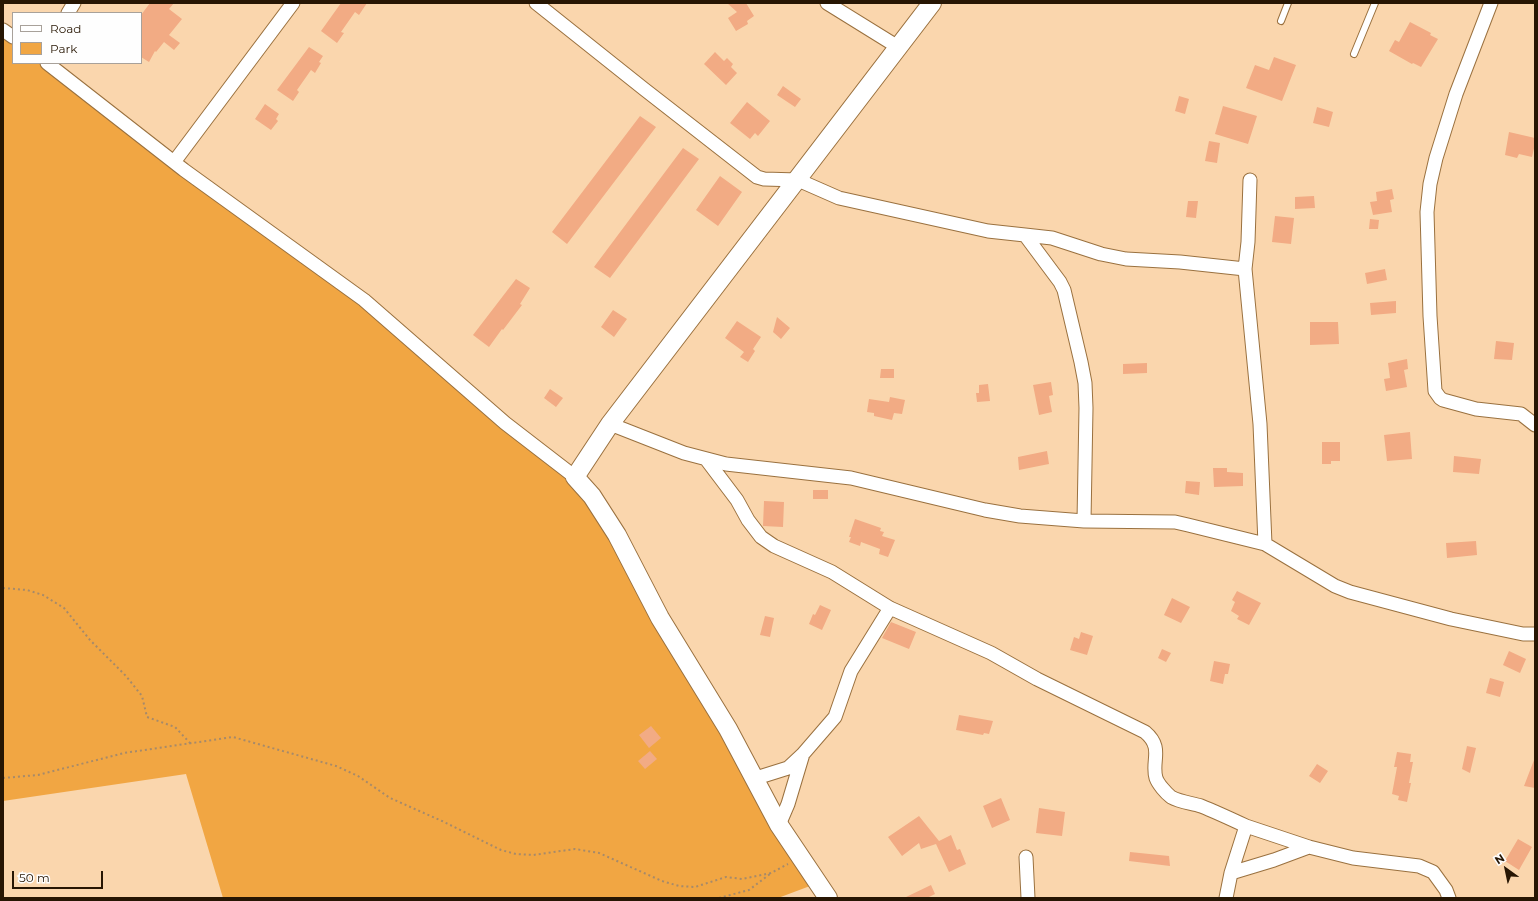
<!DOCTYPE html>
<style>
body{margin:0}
#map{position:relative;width:1538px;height:901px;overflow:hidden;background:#fad6ad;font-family:Montserrat,sans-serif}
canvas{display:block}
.frame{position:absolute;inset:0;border:4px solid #271603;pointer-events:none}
.legend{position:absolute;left:12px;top:12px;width:130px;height:52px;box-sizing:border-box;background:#fefefe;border:1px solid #a8a19a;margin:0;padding:5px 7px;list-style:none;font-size:12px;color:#271603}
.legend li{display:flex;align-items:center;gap:8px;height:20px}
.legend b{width:20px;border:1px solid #a8a19a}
.north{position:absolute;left:1486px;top:849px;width:40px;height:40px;-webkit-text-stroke:3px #fefefe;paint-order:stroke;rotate:327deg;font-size:11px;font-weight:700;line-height:16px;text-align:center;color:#271603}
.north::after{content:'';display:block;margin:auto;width:14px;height:18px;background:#271603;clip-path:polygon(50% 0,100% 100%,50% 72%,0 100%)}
.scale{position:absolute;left:12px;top:871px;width:91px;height:18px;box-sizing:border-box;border:2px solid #271603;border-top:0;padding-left:5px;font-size:12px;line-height:14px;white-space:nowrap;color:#271603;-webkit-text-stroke:3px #fefefe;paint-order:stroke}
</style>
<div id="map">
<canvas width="1538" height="901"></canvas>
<div class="frame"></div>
<ul class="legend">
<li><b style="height:5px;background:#fff"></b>Road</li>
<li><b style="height:11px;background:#f1a643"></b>Park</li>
</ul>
<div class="north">N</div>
<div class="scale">50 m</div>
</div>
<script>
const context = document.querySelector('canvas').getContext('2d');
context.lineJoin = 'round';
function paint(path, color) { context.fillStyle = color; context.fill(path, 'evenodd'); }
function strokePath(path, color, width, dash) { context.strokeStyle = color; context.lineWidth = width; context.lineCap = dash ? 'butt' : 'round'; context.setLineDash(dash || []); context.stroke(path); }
const green = new Path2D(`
 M3,30L13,37V63H47L364,300L575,477L818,883L778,898H223L186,774L3,801Z`);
const building = new Path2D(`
 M150,3H174L169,9L182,19L169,35L180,43L174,50L164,42L156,52L155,51L149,62L141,57V15Z
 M341,3H367L359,15L355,12L341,32L344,33L337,43L321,31Z
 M727,3H746L754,16L747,21L748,24L736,31L728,18L737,12Z
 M1410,22L1431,33L1430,35L1438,39L1421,67L1413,63L1412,64L1389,51L1395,40L1399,42Z
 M309,47L323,56L319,62L321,63L315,73L311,70L297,90L299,92L293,101L277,90Z
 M715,52L724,61L727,58L733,64L731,67L737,73L726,85L704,64Z
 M1274,57L1296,65L1282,101L1246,88L1255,65L1269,70Z
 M783,86L801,99L795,107L777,95Z
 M1179,96L1189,99L1185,114L1175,111Z
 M747,102L770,121L758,136L755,133L750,139L730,123Z
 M265,104L279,114L276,119L278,121L271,130L255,119Z
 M1223,106L1257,116L1248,144L1215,134Z
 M1317,107L1333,112L1329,127L1313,123Z
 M640,116L656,127L567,244L552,232Z
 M1509,132L1535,138V144L1532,157L1519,154L1517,158L1505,155Z
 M1209,141L1220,143L1217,163L1205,161Z
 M683,148L699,159L610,278L594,267Z
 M720,176L742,192L718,226L696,210Z
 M1392,189L1394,199L1390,200L1392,212L1373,215L1370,202L1377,201L1376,192Z
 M1314,196L1315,208L1295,209V197Z
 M1188,201H1198L1196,218L1186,217Z
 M1275,216L1294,218L1291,244L1272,242Z
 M1370,219L1379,220L1378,229H1369Z
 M1385,269L1387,280L1367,284L1365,273Z
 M516,279L530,288L520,304L522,305L503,330L502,329L489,347L473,335Z
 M1396,301V313L1371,315L1370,303Z
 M613,310L627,319L614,337L601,327Z
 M777,317L790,328L781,339L773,332Z
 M737,321L761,337L753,349L755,351L748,362L740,357L744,352L725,338Z
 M1310,322H1338L1339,344L1310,345Z
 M1496,341L1514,343L1512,360L1494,359Z
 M1407,359L1408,369L1404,370L1407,387L1386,391L1384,379L1390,378L1388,363Z
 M1147,363V373L1123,374V364Z
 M881,369H894V378H880Z
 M1051,382L1053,395L1049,396L1052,412L1039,415L1033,385Z
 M988,384L990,401L977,402L976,393H979V385Z
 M550,389L563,398L556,407L544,398Z
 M890,397L905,400L902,414L894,413L892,420L874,416V413L867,412L869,399L889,402Z
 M1410,432L1412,459L1387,461L1384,435Z
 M1322,442H1340V461H1331V464H1322Z
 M1047,451L1049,464L1019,470L1018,457Z
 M1454,456L1481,459L1479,474L1453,472Z
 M1213,468H1227V472L1243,473V486L1214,487Z
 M1186,481L1200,482L1199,495L1185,493Z
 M813,490H828V499H813Z
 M764,501L784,502L783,527L763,526Z
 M855,519L881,528L880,531L884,532L882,536L895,540L888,557L879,554L880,549L861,542L860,546L849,542L851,537H849Z
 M1476,541L1477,555L1447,558L1446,543Z
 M1237,591L1261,603L1249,625L1237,619L1239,616L1231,611L1235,602L1232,600Z
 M1172,598L1190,607L1181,623L1164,615Z
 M820,605L831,610L822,630L809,624L813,614L815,615Z
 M765,616L774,618L770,637L760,635Z
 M891,622L916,632L909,649L882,638Z
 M1081,632L1093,636L1087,655L1070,650L1074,637L1079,639Z
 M1162,649L1171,653L1166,662L1158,658Z
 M1509,651L1526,659L1520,673L1503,665Z
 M1214,661L1230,664L1228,674H1225L1223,684L1210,681Z
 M1490,678L1504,682L1500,697L1486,693Z
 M959,715L993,721L989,734L984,733L983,735L956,730Z
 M651,726L661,738L649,748L639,735Z
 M1467,746L1476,748L1470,773L1462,769Z
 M650,751L657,759L645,769L638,761Z
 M1397,752L1411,754L1410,762H1413L1409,783H1411L1407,802L1398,800L1399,796L1392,794L1397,767H1394Z
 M1534,760H1535V788L1524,786Z
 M1317,764L1328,771L1320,783L1309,776Z
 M1001,798L1010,820L992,828L983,806Z
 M1039,808L1065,812L1062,836L1036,833Z
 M919,816L939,841L951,835L957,850L960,849L966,864L949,872L936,844L921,849L919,843L902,856L888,837Z
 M1518,839L1532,847L1519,870L1505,861Z
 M1130,852L1169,856L1170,866L1129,861Z
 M931,885L935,894L927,898H904Z`);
const path = new Path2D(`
 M3,588L27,590L43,595L64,608L90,640L126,676L142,696L147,717L175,727L190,743
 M3,778L38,775L124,753L233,737L336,766L358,776L390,798L442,821L501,850L516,854L533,855L575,849L599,853L662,881L679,886L695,887L726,877L742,879L771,873L788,864
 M719,898L749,890L770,874`);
const lane = new Path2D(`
 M1281,21L1288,3
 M1354,54L1375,3`);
const street = new Path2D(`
 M536,3L644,89L757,177L764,179L798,180L839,198L988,231L1025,235L1060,282L1064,290L1081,362L1085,383L1086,408L1084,521
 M827,3L898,47
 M1491,3L1456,94L1436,158L1430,184L1427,212L1430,316L1435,391L1440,398L1443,400L1476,409L1521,414L1535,425
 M68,13L74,3
 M3,30L13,37
 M47,63L184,170L364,300L505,423L575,477
 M174,162L293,3
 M1250,180L1248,242L1245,269L1260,424L1265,544
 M1025,235L1052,238L1101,254L1126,259L1180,262L1245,269
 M610,424L684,453L726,464L851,478L985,510L1020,516L1084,521L1175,522L1188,525L1265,544L1335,586L1350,592L1451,619L1523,634H1535
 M706,459L737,500L748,520L761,537L774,546L832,572L890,608L991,653L1037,679L1145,732C1164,748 1151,761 1156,778C1158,784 1166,793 1171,797C1180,802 1191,803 1201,806C1216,812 1231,819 1246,826
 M753,779L788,768L803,754
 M779,825L788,804L803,754L835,717L851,671L890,608
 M1026,857L1028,898
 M1231,873L1274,860L1309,847
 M1226,898L1231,873L1246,826L1309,847L1353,858L1419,866L1433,872L1446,890L1449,898`);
const secondary = new Path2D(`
 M828,898L779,825L728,729L660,618L617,535L592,496L575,477L610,424L932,3`);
paint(green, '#f1a643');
paint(building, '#f2ab84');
strokePath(lane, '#9a713f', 8);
strokePath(street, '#9a713f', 15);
strokePath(secondary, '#9a713f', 20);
strokePath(path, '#a68a6a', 2, [2, 3]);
strokePath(lane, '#fff', 6);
strokePath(street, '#fff', 13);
strokePath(secondary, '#fff', 18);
</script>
